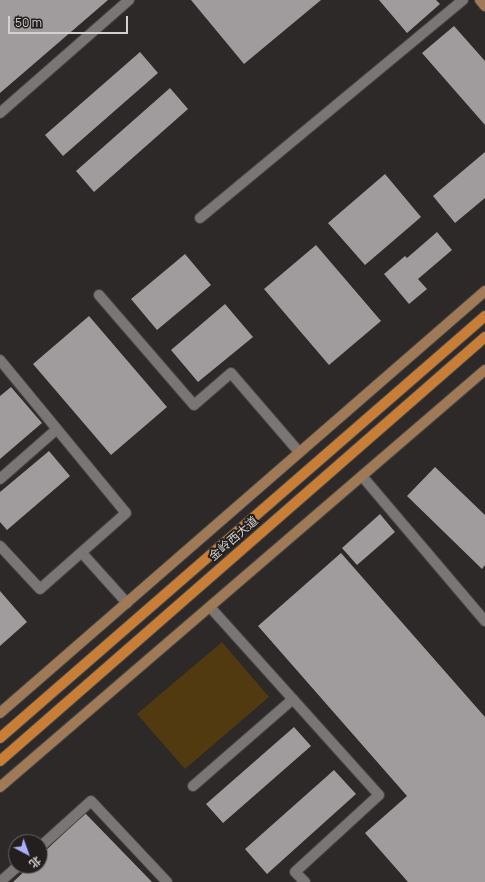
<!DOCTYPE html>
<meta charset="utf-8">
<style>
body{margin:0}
#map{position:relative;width:485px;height:882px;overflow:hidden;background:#2c2928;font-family:Manrope,"Noto Sans SC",sans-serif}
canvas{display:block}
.north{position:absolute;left:8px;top:834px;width:40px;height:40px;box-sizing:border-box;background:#221f1e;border:1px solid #696665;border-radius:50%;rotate:139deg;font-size:11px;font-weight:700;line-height:16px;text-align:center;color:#d3d1d0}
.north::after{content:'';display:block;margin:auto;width:14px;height:18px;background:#a9b0fc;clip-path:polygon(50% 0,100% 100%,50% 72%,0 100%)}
.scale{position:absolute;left:8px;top:16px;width:120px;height:18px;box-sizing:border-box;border:2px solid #d3d1d0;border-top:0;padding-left:5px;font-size:12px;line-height:14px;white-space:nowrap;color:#d3d1d0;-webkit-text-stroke:3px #221f1e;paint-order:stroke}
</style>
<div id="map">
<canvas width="485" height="882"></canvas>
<div class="north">北</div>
<div class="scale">50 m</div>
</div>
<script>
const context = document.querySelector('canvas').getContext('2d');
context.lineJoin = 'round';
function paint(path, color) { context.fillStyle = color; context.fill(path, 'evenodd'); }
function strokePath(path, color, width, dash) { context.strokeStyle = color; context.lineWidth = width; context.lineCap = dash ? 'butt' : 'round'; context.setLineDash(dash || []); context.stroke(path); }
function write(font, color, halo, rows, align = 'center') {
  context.font = font + ' Manrope,"Noto Sans SC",sans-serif'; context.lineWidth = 4; context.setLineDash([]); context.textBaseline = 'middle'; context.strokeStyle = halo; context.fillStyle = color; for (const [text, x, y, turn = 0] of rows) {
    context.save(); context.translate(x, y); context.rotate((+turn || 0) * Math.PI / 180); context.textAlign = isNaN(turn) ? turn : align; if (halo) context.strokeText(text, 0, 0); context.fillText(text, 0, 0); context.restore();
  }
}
const green = new Path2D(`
 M222,642L269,697L185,769L137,714Z`);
const building = new Path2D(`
 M0,0H108L0,93Z
 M191,0H321L244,64Z
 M379,0H436L440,4L407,33Z
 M454,26L485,61V125L422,53Z
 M140,52L158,73L63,156L45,135Z
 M170,88L188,109L94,192L76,171Z
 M485,152V198L455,223L433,196Z
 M385,174L421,217L365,265L328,223Z
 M437,232L452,250L418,279L427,289L409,304L384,274L405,256L407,258Z
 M316,245L381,321L329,365L264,289Z
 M185,254L211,285L157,330L131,299Z
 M225,304L253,337L198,382L171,350Z
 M89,316L167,407L111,455L33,364Z
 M11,387L42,423L0,459V396Z
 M49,451L70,476L7,530L0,522V492Z
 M435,467L485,515V565L482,569L407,496Z
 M380,514L395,532L357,565L342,548Z
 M341,553L485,717V882H408L365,833L407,796L258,626Z
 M0,591L27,622L0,646Z
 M294,727L311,746L223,823L206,804Z
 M334,770L356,794L267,874L245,849Z
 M85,813L152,882H13L30,866H40V856Z`);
const street = new Path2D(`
 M0,113L129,0
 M200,218L463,0
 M99,295L194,405L231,373L299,452
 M0,360L126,513L40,589L0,546
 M362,476L485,621
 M0,479L57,429
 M82,553L127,603
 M210,607L379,795L295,872L305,882
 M193,786L293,699
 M40,847L91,801L167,882
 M0,882L18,866`);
const secondary = new Path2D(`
 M480,0L485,6
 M0,713L485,291
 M0,787L485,370`);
const primary = new Path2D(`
 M0,738L485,316
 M0,761L485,337`);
const streetNames = [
 ["金岭西大道",234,539,-41]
];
paint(green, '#523a10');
paint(building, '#a09c9d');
strokePath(street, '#494746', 12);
strokePath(secondary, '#494746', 12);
strokePath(primary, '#494746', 12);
strokePath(street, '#797675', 10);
strokePath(secondary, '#a07a56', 10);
strokePath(primary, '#c87e37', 10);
write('12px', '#d3d1d0', '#221f1e', streetNames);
</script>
